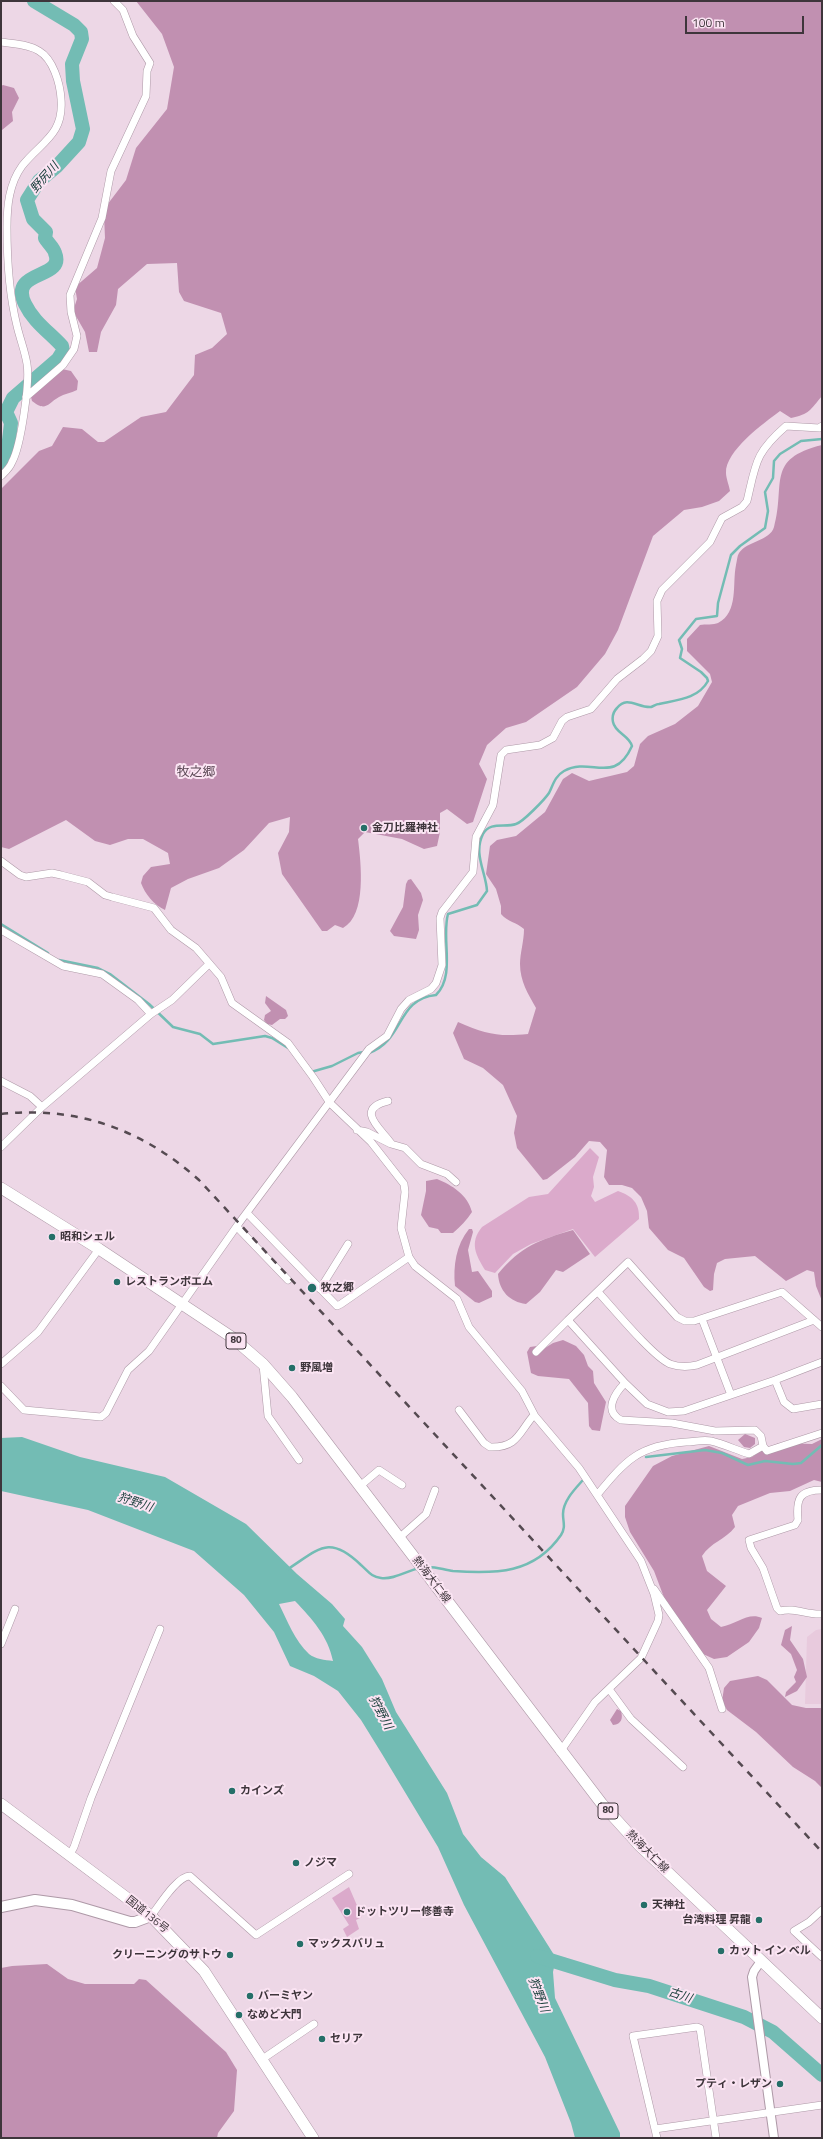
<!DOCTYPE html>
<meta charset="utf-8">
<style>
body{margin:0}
#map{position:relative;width:823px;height:2139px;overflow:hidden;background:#edd7e6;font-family:"Titillium Web",sans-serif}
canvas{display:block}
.frame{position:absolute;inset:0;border:2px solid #3e353b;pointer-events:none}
.scale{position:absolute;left:685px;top:16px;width:119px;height:18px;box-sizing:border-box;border:2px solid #3e353b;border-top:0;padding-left:5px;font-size:12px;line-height:14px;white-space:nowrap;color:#3e353b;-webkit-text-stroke:3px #fbe4f3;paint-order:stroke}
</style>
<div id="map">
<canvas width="823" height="2139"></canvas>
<div class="frame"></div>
<div class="scale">100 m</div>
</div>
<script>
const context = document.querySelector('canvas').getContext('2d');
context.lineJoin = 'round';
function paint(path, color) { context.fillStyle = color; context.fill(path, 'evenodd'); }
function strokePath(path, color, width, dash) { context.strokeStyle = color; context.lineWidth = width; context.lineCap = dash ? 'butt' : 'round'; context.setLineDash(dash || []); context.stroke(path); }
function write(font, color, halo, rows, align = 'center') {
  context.font = font + ' "Titillium Web","Noto Sans JP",sans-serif'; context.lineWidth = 4; context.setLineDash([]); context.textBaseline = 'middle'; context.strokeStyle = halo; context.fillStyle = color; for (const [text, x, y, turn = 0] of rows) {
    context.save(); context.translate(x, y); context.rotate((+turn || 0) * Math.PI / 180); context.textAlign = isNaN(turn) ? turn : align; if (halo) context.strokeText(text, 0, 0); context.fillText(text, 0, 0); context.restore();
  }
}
const built = new Path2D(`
 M822,1629V1704H805L807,1637L816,1630Z`);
const green = new Path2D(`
 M590,1148L599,1157L593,1177L594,1187L591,1196L595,1202L618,1191C632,1196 640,1203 639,1219L595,1257L573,1229L531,1244L513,1254L495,1273L485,1270C476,1255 469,1243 482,1227L529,1197L548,1194Z
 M349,1887L362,1917L356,1920L359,1929L347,1937L343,1929L349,1925L332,1898Z`);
const forest = new Path2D(`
 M136,1H822V396C810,410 810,414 791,418L780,411C764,423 725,451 726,473C726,478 729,485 730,491L719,501L702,507L684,510L653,536L618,630L605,654L577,687L526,722L506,728L487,745L479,764L487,779L473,822L467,824L447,809L440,813V832L437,846L424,849L402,839L365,832L358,839C361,863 367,915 343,928L335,925L327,931H322L282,874L278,853L289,832L290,817L269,823L244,850L219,868L188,879L171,888L165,910C154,905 145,894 141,883L143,876L151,867L170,864L168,853L143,839H128L110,845L95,841L66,820L9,849L1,847V489L39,451L52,446L63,427L82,429L98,442H104L141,417L166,412L194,375L195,355L212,348L227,334L221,313L184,301L179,292L177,263L147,264L118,289L116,305L101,332L97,352H89L85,332L73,311L77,299L75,287L97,268L105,238L104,215L107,205L126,180L136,148L167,109L174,67L162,34Z
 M3,85L14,88L19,98L12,112L13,121L2,130L1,86Z
 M62,369L71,371L78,381L77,390C71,393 64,394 59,397C47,404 46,412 32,401L31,397Z
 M822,445V1301L816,1286L814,1272L807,1270L786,1281L755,1256L725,1259L717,1263L714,1274L713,1290L710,1291L704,1287L684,1258L668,1250L649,1228L647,1211L641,1197L632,1188L622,1185H609L604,1177L607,1150L600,1142L589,1141L575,1157L547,1179L543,1180L517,1148L514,1133L517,1116L503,1085L483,1068L464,1059L453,1033L458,1022C486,1034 497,1037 528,1034L536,1008C528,994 520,981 520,964C520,953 524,941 524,929C516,922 508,922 501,914V906L496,889L486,874L490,846L497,840L516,836L545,812L563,779L572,773L589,781L627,772L634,766L640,744L648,736L675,724L698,706L712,682L710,674L687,651V639L700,625C705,624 714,625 718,623C739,612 732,584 736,565C737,561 737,556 739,553C747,541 770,541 774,527C786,484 765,459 822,445Z
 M411,879L421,893L423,900L418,915L419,930L416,939L394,936L390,931L403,907L406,884L408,880Z
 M266,996L286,1010L288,1016L285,1019H280L272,1025L267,1024L264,1020L265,1015L271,1011L265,1003Z
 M437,1179C452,1185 468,1195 472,1212C467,1220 460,1227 453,1233H441L438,1229L429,1227L421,1215L426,1191V1181Z
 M469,1229H472L473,1232L468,1250L472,1272L478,1271L492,1291V1297L479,1303L475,1302L455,1286C453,1266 456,1245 469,1229Z
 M573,1230L590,1254L563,1272L556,1270L540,1292L526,1304C510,1302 499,1291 498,1274C521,1246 539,1240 573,1230Z
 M563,1340L576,1346L584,1355L588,1366L593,1371L594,1383L606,1402L600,1431L592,1430L589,1426L588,1403L569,1379L538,1376L531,1373L527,1352L530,1347L537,1346L545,1348L553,1343Z
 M745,1434L755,1438V1444L750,1448L744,1447L738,1440Z
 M822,1439V1482L814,1480L790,1491L770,1493L738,1506L732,1515L735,1527C725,1540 711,1542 702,1556L707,1571L726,1586L707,1610L711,1619L721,1627C737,1624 748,1612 762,1618L759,1628L749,1642L727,1657L714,1659L703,1654L665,1600L654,1571L630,1532L625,1517V1506L653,1466L672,1456L709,1446L742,1459L752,1457L762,1450L779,1443L812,1444Z
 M792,1626L790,1640L803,1659L807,1677L797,1691L785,1697L786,1692L796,1682L794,1677L797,1670L791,1654L781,1645L785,1630Z
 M758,1676L767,1680L792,1705L806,1708H822V1788L815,1781L793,1767L756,1732L727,1710L722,1701L724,1688L730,1681Z
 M617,1709L621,1711C623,1718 622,1724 613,1725L610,1720Z
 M47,1964L68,1979L85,1984H134L139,1979L146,1980L226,2052L237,2070L234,2111L218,2133L217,2138H1V1968L12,1966Z`);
const water = new Path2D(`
 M22,1437L80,1457L165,1477L246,1524L297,1574L332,1604L345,1619L343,1626L362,1647L382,1679L396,1712L447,1793L463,1834L481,1857L505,1877L556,1958L553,1972L555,1998L620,2133V2138H575L571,2123L545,2057L464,1905L438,1847L382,1754L361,1720L338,1691L314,1676L290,1666L274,1632L244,1595L194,1551L88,1510L1,1491V1438ZM295,1601C312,1619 328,1636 333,1661C325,1660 315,1659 309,1654C295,1641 287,1620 279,1604Z`);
const stream = new Path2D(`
 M1,924L48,953
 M59,960L98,968L110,974L149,1004L173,1027L200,1034L213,1044L265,1036L272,1038L288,1048
 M369,1053C405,1040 396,999 436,995C456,975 441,939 448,914L477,905L487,891C486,872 473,854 483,834C490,821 505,828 516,824C523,822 545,799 549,793C553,785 555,776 564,771C591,756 614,786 632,746C629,735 615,733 613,722C612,717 613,712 617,708C627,695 638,708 651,707C654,706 656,704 659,704C677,700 698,699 708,681L707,678L701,672L680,658L682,649L679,640L696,619L717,616L718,603L731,555L740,546L765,528L768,511L765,492L773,478L774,461L780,454L801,441L822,439
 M311,1072L332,1066L358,1053L364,1052
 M646,1457L705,1450L722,1453L748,1465L765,1461L793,1464L801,1463L822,1445
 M426,1567C435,1566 444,1570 453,1571C496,1574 534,1574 561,1535C566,1527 563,1522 563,1514C563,1501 575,1489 583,1480
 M288,1569C319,1549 329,1534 361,1565C368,1571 371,1577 381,1578C393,1580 407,1571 419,1568`);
const river = new Path2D(`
 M1,465L7,457L11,423L6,412L13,398L58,359L63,351L62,346C49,332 33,321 25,304C8,269 66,280 55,253C54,248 47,242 45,238L46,232L33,219L27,200L39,181L57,166L79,142L83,129L73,81L72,64L82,39L81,32L74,25L34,1
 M537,1956L615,1980L649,1986L744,2017L773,2032L822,2075`);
const minor = new Path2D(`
 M1,42C13,44 29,44 39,51C53,59 60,83 61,99C64,135 41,142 22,166C9,184 7,206 7,227C7,260 9,294 17,326C20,339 25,351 27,364C30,382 21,446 12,462C10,468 5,472 1,476
 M26,397L63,365L74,349L77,336L71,312L70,295L102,218L111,171L146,96L147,71L150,63L133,36L123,10L114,1
 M1,861L20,875L26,877L52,873L61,875L88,882L105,895L112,897L154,908L171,930L196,948L221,977L232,1003L288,1043L313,1077L330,1103L371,1142L404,1184L405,1192L401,1228L409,1257L415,1266L457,1299L469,1327L522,1391L535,1416L579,1468L641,1561L654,1594L659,1615L658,1621L641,1658L595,1702L560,1752
 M1,930L63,966L102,974L138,1000L151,1014
 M1,1081L30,1096L42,1107
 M388,1101C354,1109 381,1129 391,1143
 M357,1130L367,1132L391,1144L405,1148L421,1164L447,1174L456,1182
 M1,1147L42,1107L151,1014L172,1000L209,964
 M247,1213L337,1306L341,1304L409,1257
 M237,1227L288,1280
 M320,1289L348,1244
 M598,1292C613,1308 652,1356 670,1364C679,1367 688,1367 697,1365L814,1320
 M702,1319L731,1395
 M822,1327L782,1292L694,1321H685L677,1317L628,1262L568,1320L625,1383L647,1404L668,1412L684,1411L775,1380L784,1402L793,1409L822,1404
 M536,1352L568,1320
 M1,1364L38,1332L99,1249
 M263,1365L268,1416L299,1460
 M775,1380L822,1362
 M625,1383C615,1393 603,1411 621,1420L672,1423L715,1431L755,1430L761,1436L763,1446L767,1451L822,1433
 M1,1386L24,1410L101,1417L106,1413L128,1370L149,1351L239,1223L369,1049L387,1036L401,1009L409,1000L431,989L436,983L442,965L440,918L442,912L473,872L476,837L493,805L501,755L506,750L540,745L553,738L562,721L567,717L591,709L617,679L643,659L651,651L658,636L657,601L662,590L710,542L722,518L742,507L747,501C756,463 755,453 786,426L819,428L822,426
 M459,1410L484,1443L490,1447C518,1448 519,1432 534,1415
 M360,1486L379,1470L402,1485
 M822,1490C799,1490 796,1499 798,1520L795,1525L749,1540L751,1548L763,1568L777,1608L780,1611C796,1607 805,1615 822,1614
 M597,1495C626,1460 639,1445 686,1442C694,1442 703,1439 711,1441C724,1444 736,1450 749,1454L763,1446
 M399,1538L426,1514L435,1490
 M654,1589L709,1668L722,1709
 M1,1644L15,1609
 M609,1689L631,1719L683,1767
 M69,1856L74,1847L91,1798L160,1629
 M822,1910L809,1922L794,1931L822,1957
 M151,1916C159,1906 177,1876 190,1876L256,1935L349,1874
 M261,2060L314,2024
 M655,2129L822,2105
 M657,2138L633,2036L697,2027L700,2028L716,2138`);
const tertiary = new Path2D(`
 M761,1961L754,1971L752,1977L774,2138`);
const secondary = new Path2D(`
 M1,1907L35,1900L72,1905L130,1922H135L151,1916`);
const primary = new Path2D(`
 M1,1188L99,1249L233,1338L263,1364L292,1397L602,1804L640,1846L822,2018`);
const trunk = new Path2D(`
 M1,1804L151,1916L204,1971L313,2138`);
const rail = new Path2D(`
 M1,1114C77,1106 142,1129 199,1180L822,1852`);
const markers = [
 [364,828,4,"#256f68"],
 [52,1237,4,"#256f68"],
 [117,1282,4,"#256f68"],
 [312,1288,5,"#256f68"],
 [292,1368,4,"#256f68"],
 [232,1791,4,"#256f68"],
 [296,1863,4,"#256f68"],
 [644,1905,4,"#256f68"],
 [347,1912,4,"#256f68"],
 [759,1920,4,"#256f68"],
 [300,1944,4,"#256f68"],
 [721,1951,4,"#256f68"],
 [230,1955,4,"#256f68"],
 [250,1996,4,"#256f68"],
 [239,2015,4,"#256f68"],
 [322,2039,4,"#256f68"],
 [780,2084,4,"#256f68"]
];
const shields = [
 [236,1341,20],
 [608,1811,20]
];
const shieldNames = [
 ["80",236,1341],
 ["80",608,1811]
];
const poiNames = [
 ["金刀比羅神社",372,828],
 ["昭和シェル",60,1237],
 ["レストランポエム",125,1282],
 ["牧之郷",321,1288],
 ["野風増",300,1368],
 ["カインズ",240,1791],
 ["ノジマ",304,1863],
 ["天神社",652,1905],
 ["ドットツリー修善寺",355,1912],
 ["台湾料理 昇龍",751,1920,"right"],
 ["マックスバリュ",308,1944],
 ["カット イン ベル",729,1951],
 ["クリーニングのサトウ",222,1955,"right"],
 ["バーミヤン",258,1996],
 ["なめど大門",247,2015],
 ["セリア",330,2039],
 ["プティ・レザン",772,2084,"right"]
];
const streetNames = [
 ["熱海大仁線",431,1580,53],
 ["熱海大仁線",647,1852,45],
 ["国道136号",147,1915,39]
];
const waterNames = [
 ["野尻川",45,178,-49],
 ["狩野川",135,1503,18],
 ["狩野川",380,1713,62],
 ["狩野川",538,1995,69],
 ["古川",680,1996,18]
];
const quarterNames = [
 ["牧之郷",196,773]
];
paint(built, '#e8cadd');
paint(green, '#dbaacb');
paint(forest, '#c190b1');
paint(water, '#73bcb4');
strokePath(stream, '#73bcb4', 2.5);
strokePath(river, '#73bcb4', 14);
strokePath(minor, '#ae99a7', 8);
strokePath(tertiary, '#ae99a7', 10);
strokePath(secondary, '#ae99a7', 12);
strokePath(primary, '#ae99a7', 12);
strokePath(trunk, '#ae99a7', 12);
strokePath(minor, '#fff', 7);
strokePath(tertiary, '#fff', 8);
strokePath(secondary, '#fff', 10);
strokePath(primary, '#fff', 11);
strokePath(trunk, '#fff', 11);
strokePath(rail, '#554a51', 2.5, [7, 7]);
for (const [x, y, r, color] of markers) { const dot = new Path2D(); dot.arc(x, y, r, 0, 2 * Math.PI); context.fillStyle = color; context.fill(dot); strokePath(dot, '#fbe4f3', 1.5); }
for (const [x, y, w] of shields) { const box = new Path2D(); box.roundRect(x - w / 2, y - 8, w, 16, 3); context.fillStyle = '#fbe4f3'; context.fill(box); strokePath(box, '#3e353b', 1); }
write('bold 10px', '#3e353b', null, shieldNames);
write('bold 11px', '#3e353b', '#fbe4f3', poiNames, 'left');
write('11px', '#3e353b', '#fbe4f3', streetNames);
write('italic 12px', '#1c403d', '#fbe4f3', waterNames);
write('13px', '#5b4855', '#fbe4f3', quarterNames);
</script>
